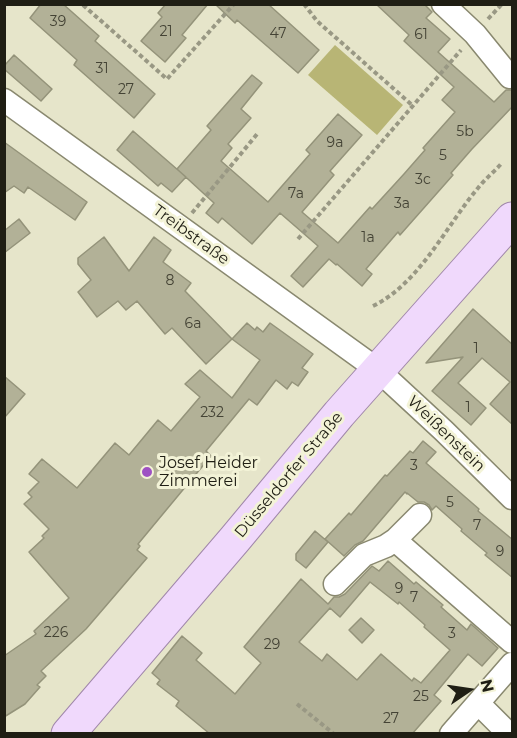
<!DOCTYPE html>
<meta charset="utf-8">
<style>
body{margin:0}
#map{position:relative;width:517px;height:738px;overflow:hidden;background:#e6e5ca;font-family:Montserrat,sans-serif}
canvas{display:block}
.frame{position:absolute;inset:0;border:6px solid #1f1e14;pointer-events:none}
.north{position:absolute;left:439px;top:660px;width:60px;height:60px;-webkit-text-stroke:4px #f3f3d7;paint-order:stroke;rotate:77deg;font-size:16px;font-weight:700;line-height:24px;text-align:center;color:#1f1e14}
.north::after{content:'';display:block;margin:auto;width:21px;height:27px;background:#1f1e14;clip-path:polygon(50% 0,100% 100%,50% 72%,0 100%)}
</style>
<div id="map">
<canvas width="517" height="738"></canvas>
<div class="frame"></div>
<div class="north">N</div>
</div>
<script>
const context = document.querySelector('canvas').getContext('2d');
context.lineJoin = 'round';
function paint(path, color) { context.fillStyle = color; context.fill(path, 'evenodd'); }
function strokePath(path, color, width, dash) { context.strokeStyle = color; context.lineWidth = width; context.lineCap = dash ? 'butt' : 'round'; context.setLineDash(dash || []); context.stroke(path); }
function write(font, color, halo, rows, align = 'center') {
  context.font = font + ' Montserrat,sans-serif'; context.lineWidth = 6; context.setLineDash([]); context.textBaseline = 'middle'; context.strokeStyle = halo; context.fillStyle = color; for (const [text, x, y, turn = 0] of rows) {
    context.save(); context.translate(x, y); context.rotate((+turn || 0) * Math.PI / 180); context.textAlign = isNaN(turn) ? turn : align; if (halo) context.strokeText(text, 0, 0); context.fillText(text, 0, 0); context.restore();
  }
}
const green = new Path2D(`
 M335,45L403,105L377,135L308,75Z`);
const building = new Path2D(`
 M41,4H63L99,36L95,41L155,94L134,118L74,65L77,60L30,18Z
 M166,4H208L182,35L186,38L165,62L141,41L162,17L158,13Z
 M215,4H268L319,50L298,73L237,20L235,23Z
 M376,4H424L432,12L426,18L450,39L438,52L494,102L506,90H513V106L472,149L451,173L453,175L400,235L398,232L366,269L372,274L362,286L337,264L336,265L329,259L303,287L291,276L318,246L280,213L252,244L222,218L218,223L206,213L214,203L177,169L211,130L207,126L252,75L262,83L241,109L251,118L228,144L232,148L221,161L268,202L310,154L306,150L338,114L362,135L330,171L334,175L302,212L338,243L370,207L372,209L404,174L425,150L423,148L455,112L442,100L454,87L404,41L409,35Z
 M14,55L52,89L41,101L4,69V66Z
 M133,131L186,177L172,192L161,183L158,186L117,150Z
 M4,142L87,202L75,220L28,187L24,193L14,186L4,193Z
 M19,219L30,233L4,253V231Z
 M104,237L129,271L154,237L171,250L163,262L191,283L185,291L232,339L247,323L255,330L257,327L263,332L270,323L313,354L302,368L308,372L298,386L292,382L287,389L276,380L257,405L249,399L206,451L211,456L138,544L140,546L137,550L147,558L86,629L41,671L46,676L37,685L40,687L25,704L4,717V656L36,634L34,631L69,598L29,552L44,538L42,536L49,529L24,504L32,497L28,493L39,482L29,474L42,459L77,488L115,443L129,455L158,420L171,431L200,397L185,384L200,370L232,398L260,360L232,339L206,364L172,328L165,334L137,301L126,310L118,301L97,317L78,292L91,280L78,264V258Z
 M473,309L513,345V425L490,404L510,382L482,358L458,383L486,408L471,425L432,391L463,357L426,363Z
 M4,376L25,394L4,418Z
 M423,441L436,452L426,463L479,509L478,511L513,540V578L485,555L487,553L461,531L462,529L436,506L432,510L429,505L424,502H418L407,493V494L405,492L363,541L355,545L344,556L325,539L349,513L351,515L385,475L387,476L410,451L413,453Z
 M315,531L328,542L306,568L296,560V554Z
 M388,561L414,584L416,582L443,605L441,607L467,630L471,624L498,648L482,666L468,654L434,695L441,701L412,734H210L176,706L179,701L157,684L160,680L152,673L182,636L202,653L196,660L235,694L261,663L244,647L301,579L328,604L334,597H339L345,594L372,566L379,571ZM370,582L398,604L399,602L425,625L424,627L450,650L421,683L414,678L412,681L381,654L357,680L327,654L322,661L299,642L330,608L340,617Z
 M361,618L374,630L362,643L349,630Z`);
const path = new Path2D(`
 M304,4L317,21L412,105
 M83,5L167,79L234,4
 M488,19L502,4
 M192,213L258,133
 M298,239L461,50
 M373,306C420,283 446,226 478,188C485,179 494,172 501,164
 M297,704L334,734`);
const street = new Path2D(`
 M443,4L475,34L510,77
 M4,100L378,370L444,431L512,498
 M395,540L512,642
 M335,584L364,555L386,546L395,540L420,515
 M478,703L509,734
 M451,734L512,664`);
const primary = new Path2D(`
 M68,734L235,539L339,414L512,219`);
const markers = [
 [147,472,6,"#9e51c3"]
];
const numberNames = [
 ["39",58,22],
 ["21",166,32],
 ["47",278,34],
 ["61",421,35],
 ["31",102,69],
 ["27",126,90],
 ["5b",465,132],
 ["9a",335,143],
 ["5",443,156],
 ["3c",423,180],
 ["7a",296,194],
 ["3a",402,204],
 ["1a",368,238],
 ["8",170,281],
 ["6a",193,324],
 ["1",476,349],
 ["1",468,408],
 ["232",212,413],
 ["3",414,466],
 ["5",450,503],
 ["7",477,526],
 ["9",500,552],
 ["9",399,589],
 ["7",414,598],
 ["226",56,633],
 ["3",452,634],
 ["29",272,645],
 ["25",421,697],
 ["27",391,719]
];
const streetNames = [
 ["Treibstraße",191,235,36],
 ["Weißenstein",446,434,44],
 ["Düsseldorfer Straße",289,475,-50]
];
const poiNames = [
 ["Josef Heider",159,463],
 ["Zimmerei",159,481]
];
paint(green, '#b8b575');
paint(building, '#b2b197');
strokePath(building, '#94937a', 1.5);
strokePath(street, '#89886f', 25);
strokePath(primary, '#a087aa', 35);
strokePath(path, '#999884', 4, [4.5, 3]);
strokePath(street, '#fff', 22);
strokePath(primary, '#f0d9fc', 33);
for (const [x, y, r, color] of markers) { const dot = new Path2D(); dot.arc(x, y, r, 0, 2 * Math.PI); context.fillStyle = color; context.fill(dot); strokePath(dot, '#f3f3d7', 2); }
write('14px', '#444335', null, numberNames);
write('16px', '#1f1e14', '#f3f3d7', streetNames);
write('16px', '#1f1e14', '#f3f3d7', poiNames, 'left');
</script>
